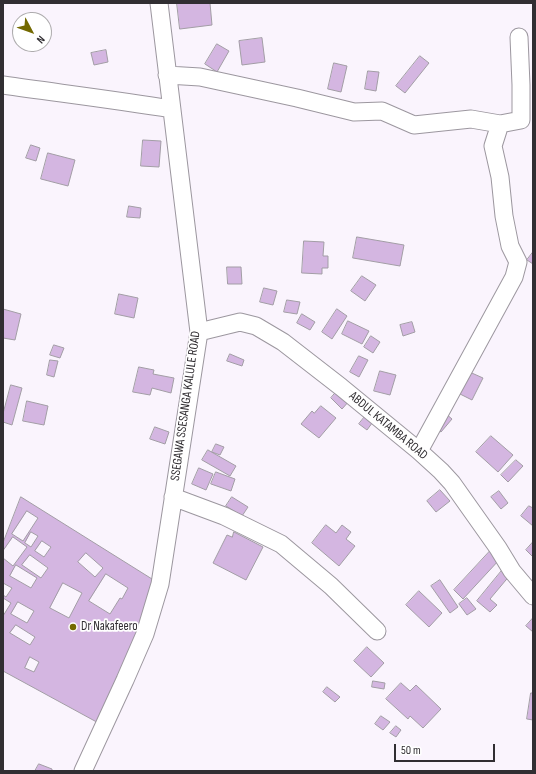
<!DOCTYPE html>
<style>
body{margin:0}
#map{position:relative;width:536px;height:774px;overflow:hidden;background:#faf4fd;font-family:"Sofia Sans Condensed",sans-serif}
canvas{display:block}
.frame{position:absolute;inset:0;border:4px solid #312e32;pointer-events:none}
.north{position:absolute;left:12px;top:12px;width:40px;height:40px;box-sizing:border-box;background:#fff;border:1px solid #adabad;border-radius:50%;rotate:131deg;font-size:11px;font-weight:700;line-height:16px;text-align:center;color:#312e32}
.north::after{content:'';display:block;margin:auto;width:14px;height:18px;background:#736900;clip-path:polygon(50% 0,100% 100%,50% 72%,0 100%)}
.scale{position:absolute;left:394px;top:744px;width:101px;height:18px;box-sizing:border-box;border:2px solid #312e32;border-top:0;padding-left:5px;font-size:12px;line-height:14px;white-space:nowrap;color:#312e32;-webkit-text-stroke:3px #fff;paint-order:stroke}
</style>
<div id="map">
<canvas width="536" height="774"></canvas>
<div class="frame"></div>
<div class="north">N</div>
<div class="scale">50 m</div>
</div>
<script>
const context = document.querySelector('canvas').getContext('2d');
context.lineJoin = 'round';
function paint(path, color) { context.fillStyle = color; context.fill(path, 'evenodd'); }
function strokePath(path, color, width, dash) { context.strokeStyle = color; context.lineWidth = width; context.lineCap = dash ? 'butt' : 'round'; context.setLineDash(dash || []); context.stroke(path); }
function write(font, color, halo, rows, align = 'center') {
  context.font = font + ' "Sofia Sans Condensed",sans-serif'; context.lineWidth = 3.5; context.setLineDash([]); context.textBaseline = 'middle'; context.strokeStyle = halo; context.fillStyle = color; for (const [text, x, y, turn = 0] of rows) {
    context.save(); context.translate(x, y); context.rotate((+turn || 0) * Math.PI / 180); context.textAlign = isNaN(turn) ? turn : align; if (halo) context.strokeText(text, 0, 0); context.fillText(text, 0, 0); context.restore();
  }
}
const building = new Path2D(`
 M177,3H210L212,25L180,29Z
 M262,38L265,62L242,65L239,41Z
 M217,44L229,51L217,72L205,64Z
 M106,50L108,62L94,65L91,53Z
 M420,56L429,63L405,93L396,86Z
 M334,63L347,66L341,92L328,89Z
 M368,71L379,72L376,91L365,89Z
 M143,140L161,141L159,167L141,166Z
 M31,145L40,148L36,161L26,158Z
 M48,153L75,160L68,186L41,179Z
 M129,206L141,208L140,218L127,217Z
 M357,237L404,245L400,266L353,258Z
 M304,241L324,242L323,256H328V268H322V274L302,273Z
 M533,252V264L527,260Z
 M227,267H241L242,284H228Z
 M362,276L376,285L365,301L351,291Z
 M264,288L277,291L273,305L260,302Z
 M119,294L138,298L134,318L115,314Z
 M287,300L300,302L297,314L284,312Z
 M3,309L21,314L15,340L3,338Z
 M337,309L347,316L332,339L322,332Z
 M302,314L315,322L310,330L297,323Z
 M348,321L369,331L362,344L342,334Z
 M412,322L415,332L403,336L400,325Z
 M371,336L380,342L373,353L364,347Z
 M54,345L64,348L60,358L50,355Z
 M230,354L244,360L242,366L227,361Z
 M359,356L368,360L359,377L350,372Z
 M50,360L58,361L54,377L47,375Z
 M139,367L154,370L153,374L174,378L171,393L152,388L150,395L133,392Z
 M465,370L483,378L472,400L454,391Z
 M380,371L396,375L390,395L374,391Z
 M11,385L22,388L12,425L3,422V414Z
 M338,390L350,400L342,409L331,398Z
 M27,401L48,406L44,425L23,421Z
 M321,406L336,418L319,438L301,424L312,411L314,413Z
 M445,413L452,419L441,432L434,427Z
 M367,414L375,419L367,430L359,424Z
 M155,427L169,432L165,444L150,439Z
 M491,436L513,455L498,472L476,452Z
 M216,444L224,447L220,455L212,452Z
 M208,450L236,466L230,476L202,460Z
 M516,460L523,466L508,482L501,475Z
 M199,468L213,474L206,490L192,484Z
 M216,472L235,479L231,491L211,484Z
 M440,490L450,501L436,512L427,501Z
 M499,491L508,503L501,509L491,497Z
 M21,497L160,584L104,726L3,671V543Z
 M232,497L248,507L242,516L226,506Z
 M529,506L533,508V526L521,516Z
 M27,511L38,518L23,541L12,534Z
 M326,525L336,533L342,525L351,532L346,539L355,546L339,566L312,543Z
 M31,532L38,536L31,547L25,543Z
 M234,532L263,547L246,580L213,563L227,535L232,537Z
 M13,537L27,547L13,566L3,558V551Z
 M42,541L51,547L44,557L35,551Z
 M533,542V557L526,550Z
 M491,550L500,559L463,599L454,590Z
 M86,553L103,568L95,577L78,562Z
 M30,555L48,568L41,578L22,565Z
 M16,565L37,578L31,588L10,576Z
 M504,568L511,574L490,599L497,605L490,612L477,601Z
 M106,574L128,588L122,599L120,598L110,614L89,601Z
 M440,580L458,607L450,613L431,586Z
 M3,583L12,588L6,597L3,595Z
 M63,583L82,593L69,618L50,608Z
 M419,591L442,613L429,627L406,605Z
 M3,598L11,603L3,616Z
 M467,598L476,609L467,615L459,604Z
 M18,602L34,611L27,623L11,614Z
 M533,618V632L526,626Z
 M16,625L35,637L30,645L10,633Z
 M367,647L384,663L371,677L354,661Z
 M30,657L39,662L34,672L25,668Z
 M373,681L385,683L384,689L372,687Z
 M401,683L410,691L416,685L441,709L423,728L410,716L408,719L386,699Z
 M327,687L340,697L335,702L323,692Z
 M531,693H533V720L527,719Z
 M381,716L390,722L383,730L375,724Z
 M396,726L401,730L396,737L390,733Z
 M39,764L52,769V771H35Z`);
const minor = new Path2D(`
 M167,75L200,77L297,98L354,112L382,111L414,125L471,119L500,124L521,120V85L519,37
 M3,85C59,93 116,100 172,109
 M199,332L240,322L256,326L283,342L341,387L419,451L441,471L452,483L498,548L512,571L533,596
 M419,451L514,277L518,262L510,246L504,216L500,177L493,146L500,124
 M173,497L224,516L281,544L331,586L377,631
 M83,771L125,680L145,634L160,584L199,332L159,3`);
const markers = [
 [73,627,4,"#736900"]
];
const streetNames = [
 ["SSEGAWA SSESANGA KALULE ROAD",186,406,-82],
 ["ABDUL KATAMBA ROAD",388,426,40]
];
const poiNames = [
 ["Dr Nakafeero",81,627]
];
paint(building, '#d4b6e1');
strokePath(building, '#a29da5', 1);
strokePath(minor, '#9c979f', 19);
strokePath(minor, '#fff', 17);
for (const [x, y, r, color] of markers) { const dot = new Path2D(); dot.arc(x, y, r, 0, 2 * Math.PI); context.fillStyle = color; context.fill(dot); strokePath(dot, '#fff', 1.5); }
write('13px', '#312e32', '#fff', streetNames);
write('13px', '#312e32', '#fff', poiNames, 'left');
</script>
